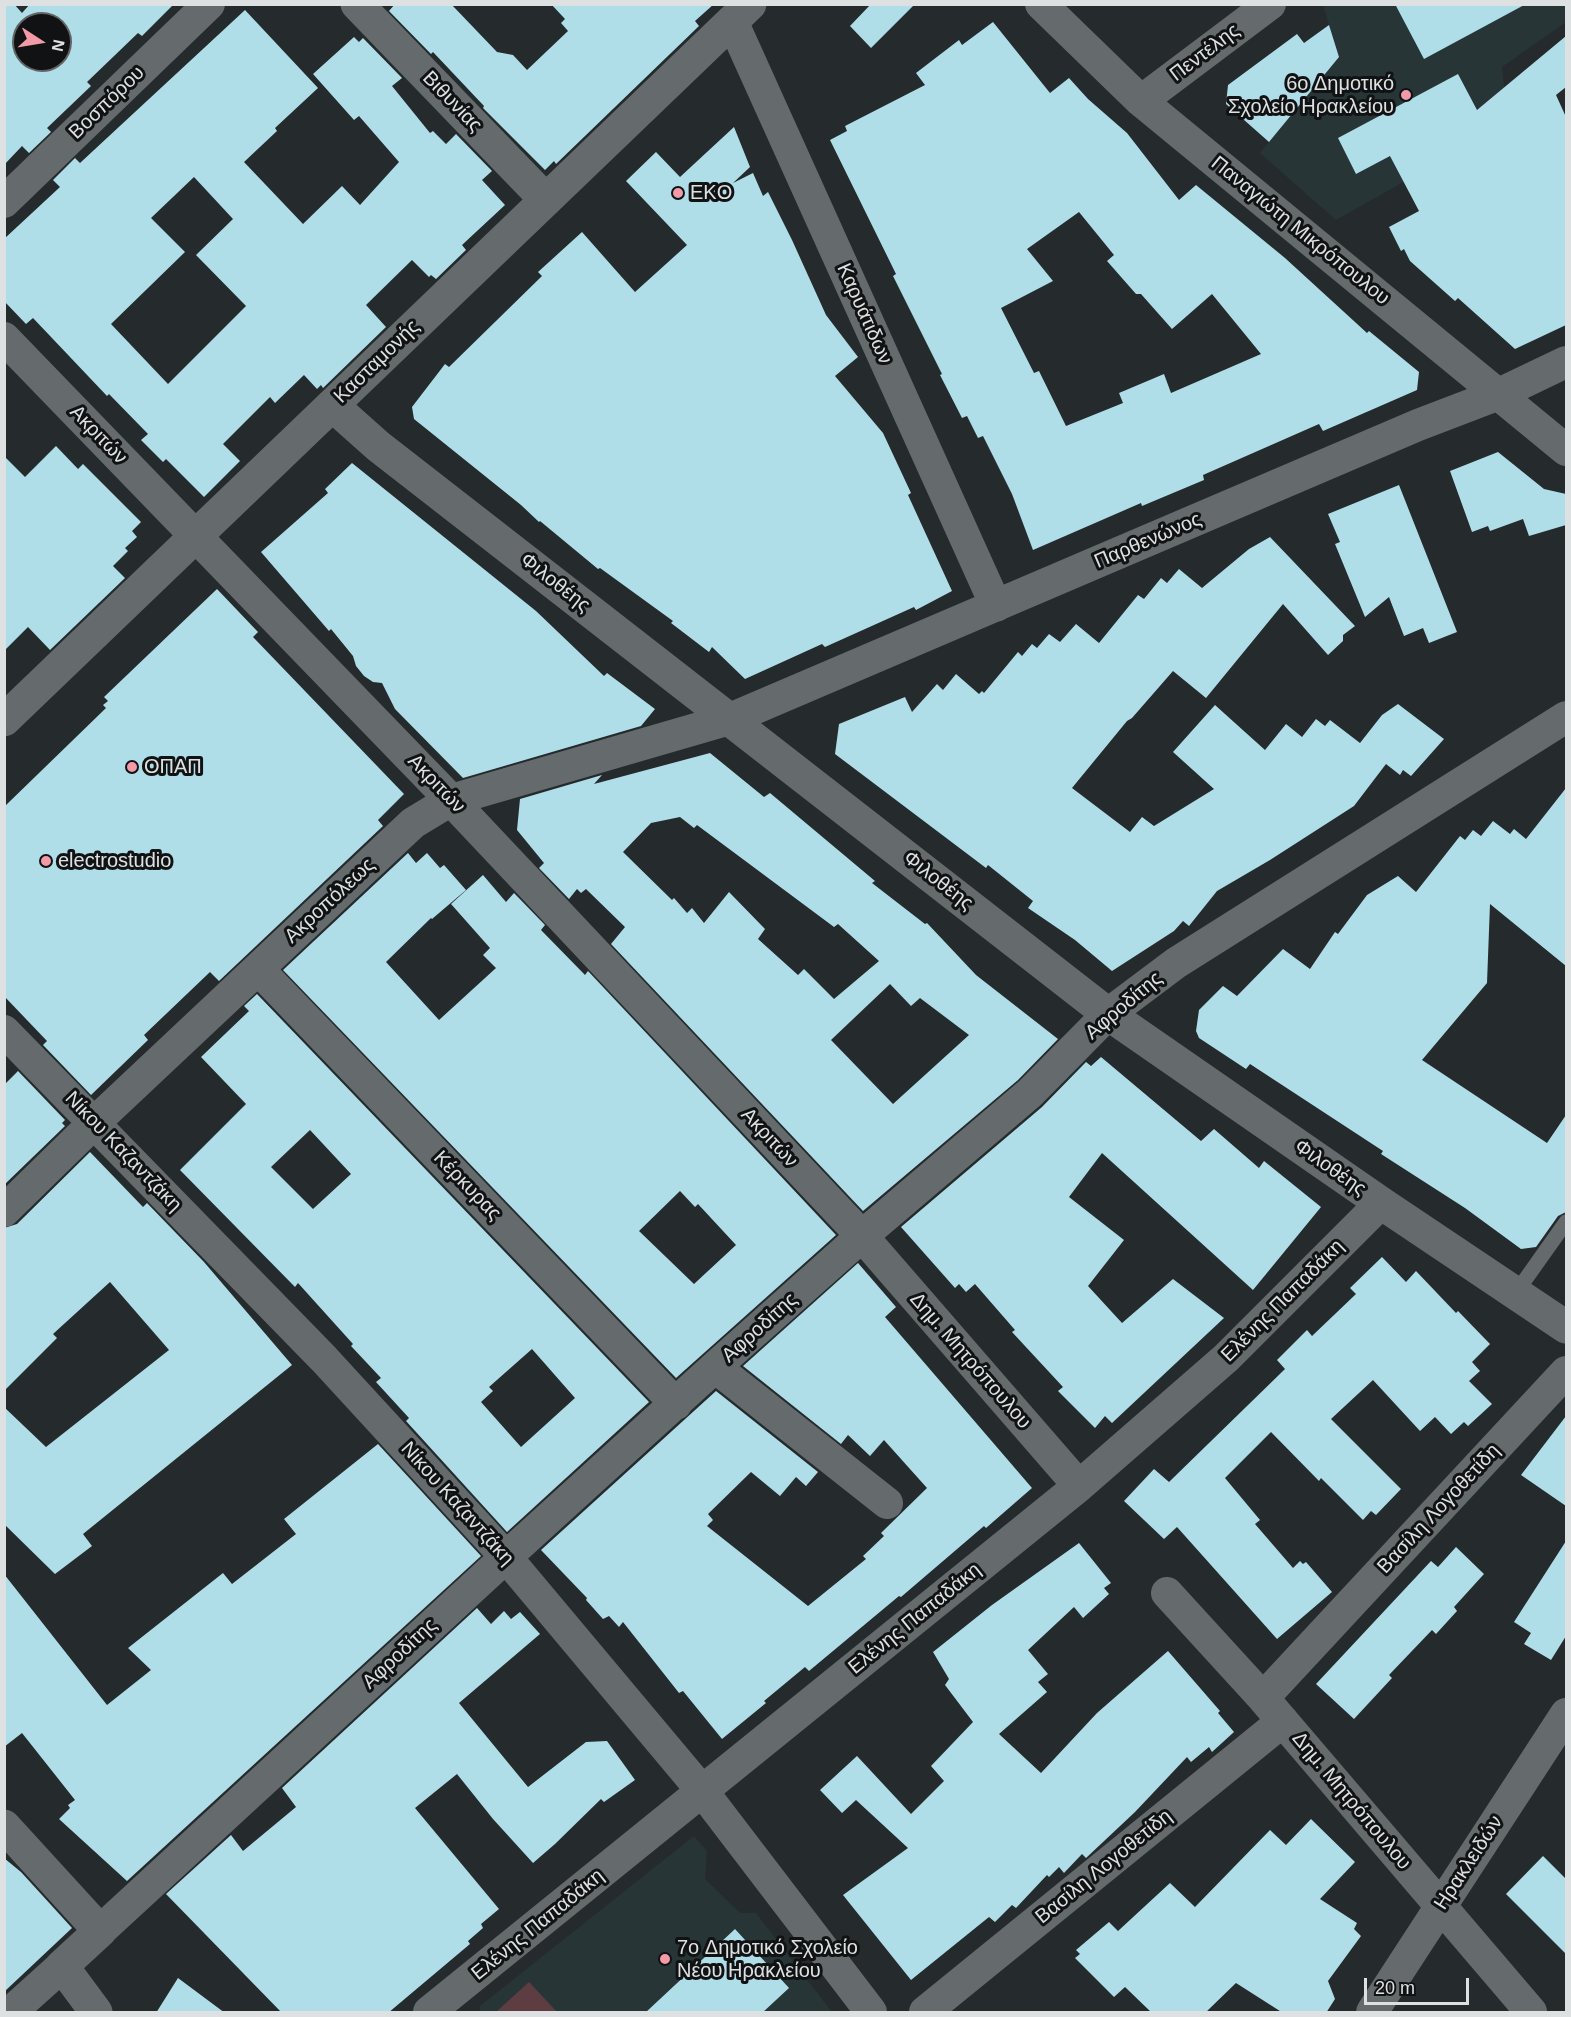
<!DOCTYPE html>
<meta charset="utf-8">
<style>
body{margin:0}
#map{position:relative;width:1571px;height:2017px;overflow:hidden;background:#252a2c;font-family:Arial,sans-serif}
canvas{display:block}
.frame{position:absolute;inset:0;border:6px solid #dde1e2;pointer-events:none}
.north{position:absolute;left:12px;top:12px;width:60px;height:60px;box-sizing:border-box;background:#101213;border:2px solid #626566;border-radius:50%;rotate:102deg;font-size:16px;font-weight:700;line-height:24px;text-align:center;color:#dde1e2}
.north::after{content:'';display:block;margin:auto;width:21px;height:27px;background:#f39aa9;clip-path:polygon(50% 0,100% 100%,50% 72%,0 100%)}
.scale{position:absolute;left:1364px;top:1978px;width:105px;height:27px;box-sizing:border-box;border:3px solid #dde1e2;border-top:0;padding-left:8px;font-size:18px;line-height:21px;white-space:nowrap;color:#dde1e2;-webkit-text-stroke:4px #101213;paint-order:stroke}
</style>
<div id="map">
<canvas width="1571" height="2017"></canvas>
<div class="frame"></div>
<div class="north">N</div>
<div class="scale">20 m</div>
</div>
<script>
const context = document.querySelector('canvas').getContext('2d');
context.lineJoin = 'round';
function paint(path, color) { context.fillStyle = color; context.fill(path, 'evenodd'); }
function strokePath(path, color, width, dash) { context.strokeStyle = color; context.lineWidth = width; context.lineCap = dash ? 'butt' : 'round'; context.setLineDash(dash || []); context.stroke(path); }
function write(font, color, halo, rows, align = 'center') {
  context.font = font + ' Arial,sans-serif'; context.lineWidth = 6; context.setLineDash([]); context.textBaseline = 'middle'; context.strokeStyle = halo; context.fillStyle = color; for (const [text, x, y, turn = 0] of rows) {
    context.save(); context.translate(x, y); context.rotate((+turn || 0) * Math.PI / 180); context.textAlign = isNaN(turn) ? turn : align; if (halo) context.strokeText(text, 0, 0); context.fillText(text, 0, 0); context.restore();
  }
}
const built = new Path2D(`
 M1323,5H1566V22L1502,67L1508,123L1336,220L1260,153L1339,57Z
 M694,1836L707,1851L705,1879L740,1913H756L832,2012H480V2006Z`);
const green = new Path2D(`
 M529,1982L557,2012H496Z`);
const building = new Path2D(`
 M4,4H14L22,13L30,4H174L142,36L138,33L87,82L91,86L47,128L51,132L29,153L22,146L4,165ZM24,24H60V60H24Z
 M395,4H451L497,52L513,55L527,70L568,31L561,23L565,19L551,4H714L695,21L699,26L556,164L554,161L545,170L483,108L484,106L433,52L431,54L389,11Z
 M871,4H915L871,48L850,26Z
 M1395,4H1526L1424,59Z
 M245,10L318,88L275,128L277,131L244,162L303,224L342,186L360,205L399,162L359,116L354,120L313,74L354,37L359,42L363,38L402,78L392,86L430,133L433,131L446,144L456,134L492,171L482,180L505,205L462,245L466,250L436,279L431,275L429,277L412,260L366,305L386,327L323,388L321,385L317,389L304,375L275,403L270,397L223,444L240,461L204,497L166,459L163,462L141,440L148,434L109,394L107,396L33,318L26,324L4,301V239L60,187L53,180L75,158L80,163ZM194,177L233,219L196,255L246,306L168,384L111,324L185,252L151,218Z
 M993,22L1050,93L1069,78L1088,99L1127,133L1179,200L1196,185L1285,258L1367,333L1369,331L1419,372L1417,390L1323,431L1319,424L1203,475L1204,480L1142,506L1141,503L1033,550L1012,494L983,436L978,438L967,416L962,418L940,375L942,374L893,276L896,274L830,140L847,131L845,126L925,85L916,73L959,40L962,45ZM1079,212L1114,255L1107,261L1136,294H1141L1172,329L1212,294L1261,354L1171,393L1164,374L1119,393L1123,403L1066,426L1039,371L1034,373L1001,308L1053,281L1027,249Z
 M1329,25L1339,57L1269,142L1226,104L1228,85L1297,34L1304,43Z
 M1566,36V87L1556,95L1566,117V325L1515,349L1458,298L1455,301L1410,261L1404,249L1401,251L1389,227L1419,211L1390,156L1356,174L1338,138L1458,74L1477,110Z
 M734,127L750,167L733,183L753,173L763,196L768,192L792,240L826,315L858,357L835,376L883,433L911,493L908,495L952,591L916,610L914,607L825,647L822,644L745,679L712,647L709,652L671,623L673,621L600,568L598,569L540,521L539,522L521,505L414,419L412,407L445,364L449,367L542,276L538,272L582,232L635,292L687,245L626,181L656,152L680,177Z
 M56,446L78,469L83,464L141,522L132,531L137,537L125,548L128,551L113,566L125,578L50,650L28,627L4,651V456L25,477Z
 M1498,452L1544,489L1566,494V525L1529,536L1523,519L1490,531L1488,526L1472,532L1450,471Z
 M352,463L536,611L604,676L607,673L655,709L641,726L463,778L395,709L382,683L373,682L364,676L356,666L353,656L331,629L329,631L261,552L328,493L325,489Z
 M1399,485L1457,632L1429,643L1423,628L1404,636L1389,597L1365,617L1335,544L1340,542L1328,514Z
 M1270,537L1355,626L1343,635V641L1328,655L1283,604L1206,698L1173,671L1132,718L1127,721L1072,788L1130,832L1142,817L1154,826L1214,789L1173,752L1215,705L1265,750L1286,724L1302,737L1316,719L1325,726L1330,720L1360,743L1382,715L1398,704L1444,739L1411,776L1403,770L1400,775L1386,764L1354,806L1270,860L1217,891L1189,926L1183,921L1174,931L1112,971L1075,940L1028,908L1033,901L988,865L986,868L835,754L839,724L905,697L912,712L937,684L943,690L956,674L979,694L982,691L984,693L1018,652L1022,656L1032,644L1037,648L1049,634L1060,642L1076,624L1099,643L1138,595L1144,599L1161,578L1167,583L1179,569L1202,588L1249,549Z
 M217,589L258,632L253,637L404,794L378,820L383,826L219,981L210,972L144,1035L148,1040L91,1095L43,1045L47,1041L4,996V807L106,708L103,705L108,701L104,697Z
 M710,753L764,797L770,793L875,881L872,883L925,924L927,923L976,975L1058,1039L1018,1080L863,1211L611,944L625,927L586,889L581,893L577,889L569,899L539,868L544,863L517,830L520,799L602,775L594,784ZM680,817L694,828L697,825L834,927L838,924L879,961L834,999L804,969L798,975L758,939L765,929L729,892L704,923L692,908L687,913L674,898L672,900L623,852L651,823ZM890,984L911,1006L920,998L969,1035L893,1104L831,1040Z
 M1566,788V966L1490,904L1487,983L1422,1060L1547,1143L1566,1115V1212L1558,1216L1536,1247L1521,1249L1465,1208L1381,1154L1383,1151L1250,1064L1246,1069L1199,1038L1196,1031L1199,1010L1223,986L1237,996L1283,949L1310,969L1335,932L1338,934L1367,895L1398,876L1416,892L1460,836L1465,840L1473,830L1481,836L1493,821L1510,834L1514,829L1526,839Z
 M408,853L416,863L427,853L440,868L444,865L466,890L432,919L431,918L386,962L439,1020L496,968L483,955L490,948L451,904L483,875L506,902L514,893L545,925L541,930L585,975L588,971L836,1235L676,1378L283,970ZM680,1191L695,1207L698,1204L736,1245L694,1284L639,1231Z
 M257,994L649,1402L507,1532L406,1421L409,1418L376,1382L381,1378L351,1346L353,1344L298,1283L295,1287L180,1170L246,1104L201,1057L249,1011L244,1006ZM310,1130L351,1174L313,1209L271,1167ZM532,1349L575,1398L521,1447L481,1402L493,1391L489,1387Z
 M1101,1057L1201,1141L1214,1129L1259,1168L1264,1161L1321,1207L1253,1290L1102,1153L1069,1197L1124,1240L1088,1286L1122,1323L1173,1279L1224,1318L1112,1423L1105,1416L1095,1428L1058,1391L1063,1387L1012,1332L1015,1330L975,1284L966,1292L959,1284L955,1288L901,1227L1042,1107L1086,1062L1091,1066Z
 M18,1071L65,1120L62,1123L65,1126L4,1185V1085Z
 M90,1152L143,1207L147,1203L204,1262L292,1365L83,1534L92,1546L55,1574L4,1524V1407L46,1447L169,1350L110,1282L53,1334L57,1338L4,1391V1228L17,1224Z
 M1382,1257L1406,1282L1416,1271L1456,1313L1458,1311L1490,1344L1472,1362L1480,1371L1469,1381L1492,1404L1468,1426L1464,1422L1451,1434L1435,1417L1420,1431L1373,1380L1331,1419L1401,1489L1376,1515L1371,1511L1363,1520L1321,1478L1319,1481L1271,1432L1225,1478L1260,1520L1255,1524L1293,1568L1300,1561L1303,1564L1306,1562L1332,1592L1277,1639L1177,1527L1164,1539L1124,1501L1154,1469L1169,1482L1285,1369L1277,1360L1307,1330L1312,1336L1356,1294L1350,1288Z
 M858,1263L896,1307L885,1317L1032,1488L986,1528L984,1526L901,1597L899,1596L809,1671L805,1667L764,1701L766,1703L722,1739L683,1691L679,1693L623,1622L619,1627L609,1616L603,1619L586,1600L587,1598L541,1550L716,1391L818,1472L806,1486L796,1477L780,1496L751,1472L708,1514L713,1520L707,1526L808,1606L866,1559L863,1556L884,1536L881,1533L927,1488L884,1440L870,1456L848,1435L841,1444L743,1366Z
 M1566,1416V1506L1521,1475Z
 M378,1444L481,1556L127,1881L59,1819L70,1808L68,1805L75,1800L22,1733L4,1747V1574L107,1705L151,1670L128,1648L223,1573L232,1584L296,1534L284,1519Z
 M1566,1541V1636L1551,1660L1524,1644L1531,1633L1514,1622Z
 M1079,1543L1111,1583L1104,1588L1109,1594L1083,1618L1074,1607L1028,1650L1048,1674L1038,1682L1047,1692L999,1734L1041,1773L1097,1713L1168,1651L1220,1711L1218,1713L1234,1732L1212,1752L1209,1747L1191,1762L1187,1757L1135,1812L1086,1858L1082,1854L1064,1873L1059,1867L1049,1877L1047,1875L1016,1908L1012,1905L995,1922L989,1917L911,1980L843,1895L908,1848L856,1800L842,1813L820,1790L857,1756L911,1814L944,1781L931,1766L973,1722L945,1685L949,1679L933,1652L992,1605Z
 M1456,1547L1484,1574L1454,1607L1457,1611L1436,1634L1432,1630L1389,1675L1392,1678L1354,1719L1316,1684L1431,1561L1438,1567Z
 M477,1608L491,1624L504,1611L511,1619L520,1612L540,1634L459,1703L528,1787L586,1742L607,1741L635,1780L604,1802L601,1799L555,1844L533,1863L493,1819L457,1774L415,1808L499,1909L481,1924L483,1928L468,1941L470,1944L388,2013H282L166,1894L231,1835L243,1851L296,1807L282,1788Z
 M1311,1819L1355,1862L1320,1899L1357,1923L1354,1929L1361,1936L1328,1981L1335,1999L1326,2013H1283L1236,1983L1205,2013H1152L1125,1987L1114,1997L1075,1958L1080,1954L1076,1950L1109,1922L1118,1931L1170,1883L1195,1907L1270,1830L1286,1845Z
 M1543,1856L1566,1879V1954L1506,1894Z
 M4,1858L21,1872L72,1928L4,1992Z
 M735,1929L789,1988L762,2013H645Z
 M178,1978L225,2013H156Z`);
const service = new Path2D(`
 M1515,1294L1566,1222`);
const minor = new Path2D(`
 M1041,4L1141,101L1566,450
 M732,21L996,606
 M1141,101L1270,4
 M4,202L209,4
 M4,338L451,800L862,1236L1079,1486
 M258,969L676,1404
 M4,1031L324,1359L506,1557L703,1792L871,2012
 M4,1211L94,1123L413,823L451,800L730,719L1418,425L1499,394L1566,362
 M715,1367L887,1503
 M1167,1593L1263,1698L1531,2012
 M1263,1698L1566,1372
 M100,1931L506,1557L715,1367L862,1236L1030,1093L1108,1014L1176,963L1566,717
 M11,2012L62,1966
 M429,2012L1079,1486L1226,1358L1381,1203
 M925,2012L1283,1721
 M1372,2012L1566,1714`);
const tertiary = new Path2D(`
 M357,4L546,200
 M332,405L378,446L1108,1014L1381,1203L1566,1327
 M4,720L750,4
 M4,1826L100,1931L62,1966L96,2012`);
const markers = [
 [1406,95,6,"#f39aa9"],
 [678,193,6,"#f39aa9"],
 [132,767,6,"#f39aa9"],
 [46,861,6,"#f39aa9"],
 [665,1959,6,"#f39aa9"]
];
const streetNames = [
 ["Πεντέλης",1205,53,-37],
 ["Βιθυνίας",452,102,46],
 ["Βοσπόρου",107,103,-44],
 ["Παναγιώτη Μικρόπουλου",1300,231,39],
 ["Καρυάτιδων",864,314,66],
 ["Κασταμονής",377,362,-44],
 ["Ακριτών",98,435,46],
 ["Παρθενώνος",1148,541,-23],
 ["Φιλοθέης",555,583,38],
 ["Ακριτών",436,784,46],
 ["Φιλοθέης",938,881,38],
 ["Ακροπόλεως",330,901,-43],
 ["Αφροδίτης",1124,1006,-40],
 ["Ακριτών",769,1138,47],
 ["Νίκου Καζαντζάκη",123,1152,46],
 ["Φιλοθέης",1330,1168,35],
 ["Κέρκυρας",467,1186,46],
 ["Ελένης Παπαδάκη",1283,1301,-45],
 ["Αφροδίτης",760,1328,-42],
 ["Δημ. Μητρόπουλου",970,1361,49],
 ["Νίκου Καζαντζάκη",457,1504,48],
 ["Βασίλη Λογοθετίδη",1439,1509,-47],
 ["Ελένης Παπαδάκη",915,1619,-39],
 ["Αφροδίτης",400,1654,-43],
 ["Δημ. Μητρόπουλου",1351,1801,50],
 ["Ηρακλειδών",1469,1863,-57],
 ["Βασίλη Λογοθετίδη",1104,1867,-39],
 ["Ελένης Παπαδάκη",538,1925,-39]
];
const poiNames = [
 ["6ο Δημοτικό",1394,84,"right"],
 ["Σχολείο Ηρακλείου",1394,107,"right"],
 ["EKO",690,193],
 ["ΟΠΑΠ",144,767],
 ["electrostudio",58,861],
 ["7ο Δημοτικό Σχολείο",677,1948],
 ["Νέου Ηρακλείου",677,1971]
];
paint(built, '#283537');
paint(green, '#5d3d42');
paint(building, '#afdee9');
strokePath(service, '#656b6d', 15);
strokePath(minor, '#656b6d', 32);
strokePath(tertiary, '#656b6d', 33);
for (const [x, y, r, color] of markers) { const dot = new Path2D(); dot.arc(x, y, r, 0, 2 * Math.PI); context.fillStyle = color; context.fill(dot); strokePath(dot, '#101213', 2); }
write('20px', '#dde1e2', '#101213', streetNames);
write('20px', '#dde1e2', '#101213', poiNames, 'left');
</script>
